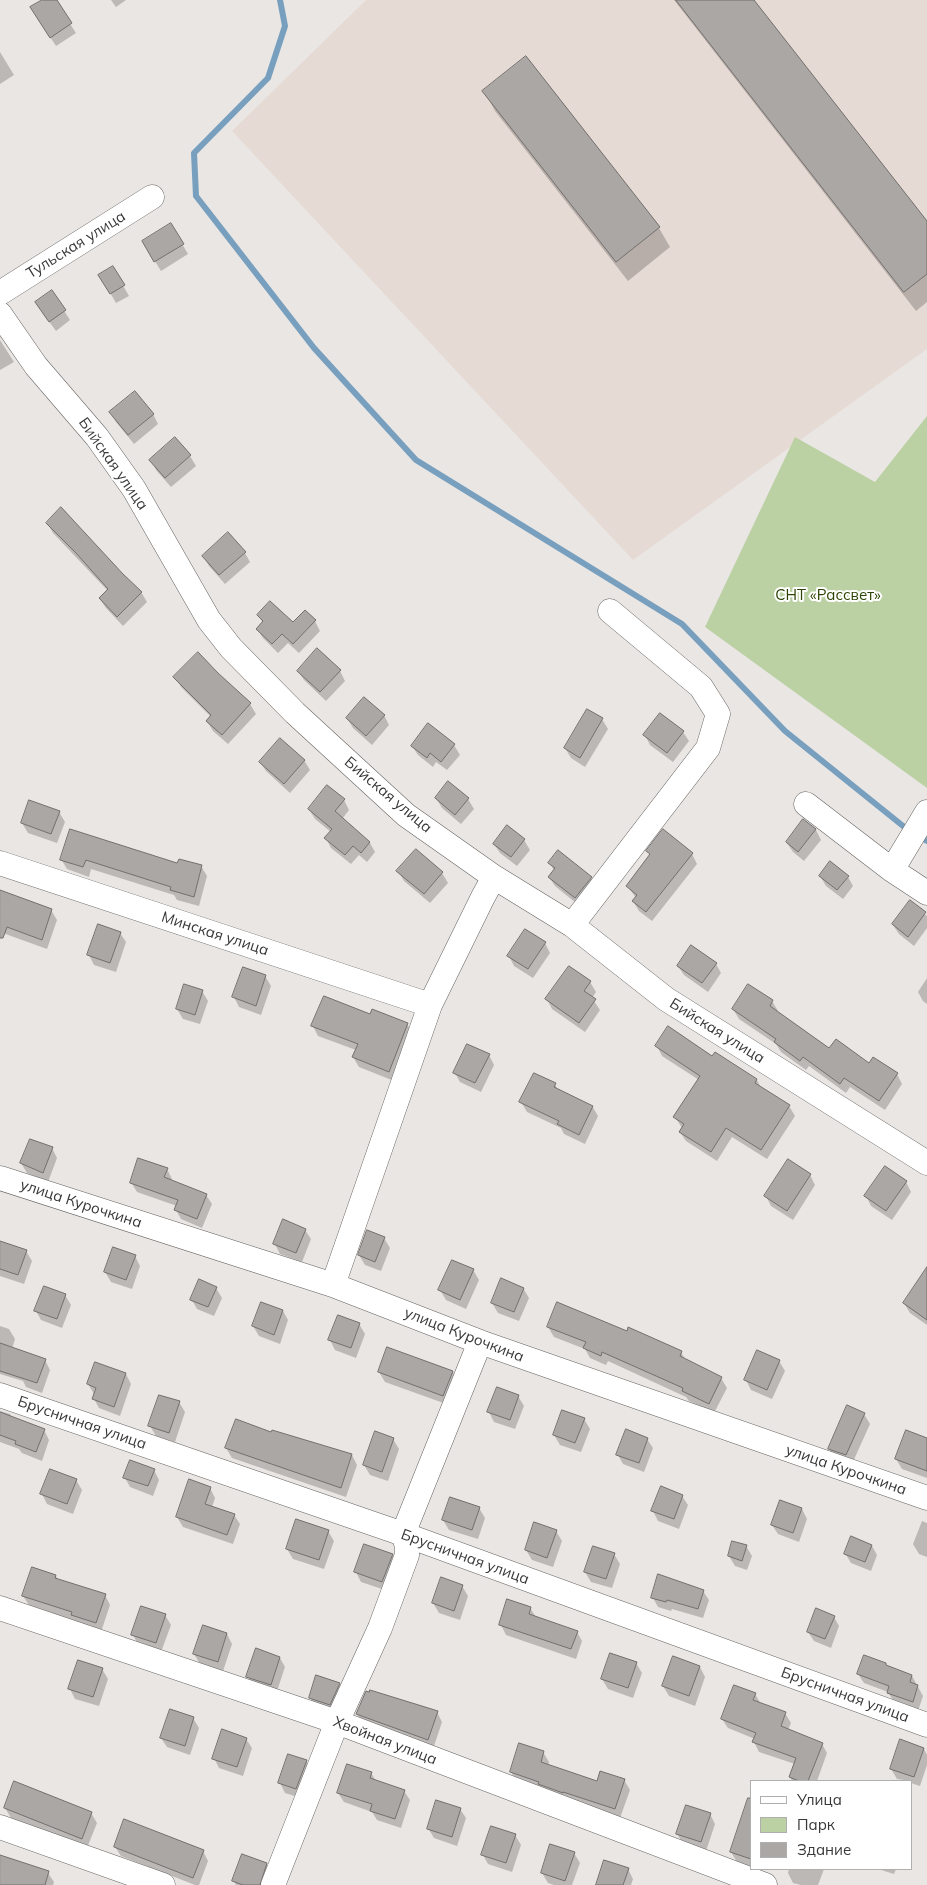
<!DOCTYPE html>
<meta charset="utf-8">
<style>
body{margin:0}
#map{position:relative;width:927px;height:1885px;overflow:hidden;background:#eae6e4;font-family:Mulish,sans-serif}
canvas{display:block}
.legend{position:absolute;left:750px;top:1780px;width:162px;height:90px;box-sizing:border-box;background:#fff;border:1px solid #b0afaf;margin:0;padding:6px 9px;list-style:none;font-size:15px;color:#393737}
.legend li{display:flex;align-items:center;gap:10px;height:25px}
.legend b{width:25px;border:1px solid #b0afaf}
</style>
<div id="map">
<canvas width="927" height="1885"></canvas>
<ul class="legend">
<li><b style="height:6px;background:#fff"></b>Улица</li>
<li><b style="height:14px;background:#bbd1a4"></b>Парк</li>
<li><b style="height:14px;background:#aba7a5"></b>Здание</li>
</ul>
</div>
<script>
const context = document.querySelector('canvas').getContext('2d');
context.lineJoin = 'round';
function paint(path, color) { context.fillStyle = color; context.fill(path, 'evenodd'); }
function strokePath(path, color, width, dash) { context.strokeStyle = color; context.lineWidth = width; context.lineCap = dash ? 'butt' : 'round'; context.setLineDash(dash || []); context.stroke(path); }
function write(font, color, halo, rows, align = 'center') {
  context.font = font + ' Mulish,sans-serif'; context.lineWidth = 4; context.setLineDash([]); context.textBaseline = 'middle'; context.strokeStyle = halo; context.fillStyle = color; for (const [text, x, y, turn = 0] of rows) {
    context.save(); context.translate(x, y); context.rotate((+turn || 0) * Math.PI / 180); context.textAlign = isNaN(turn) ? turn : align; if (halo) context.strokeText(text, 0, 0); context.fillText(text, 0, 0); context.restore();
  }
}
const built = new Path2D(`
 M366,0H927V349L633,560L232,131Z`);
const green = new Path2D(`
 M927,416V788L705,627L795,437L875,482Z`);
const shadow = new Path2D(`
 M44,0H55L76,33L56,46L37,17Z
 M111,0H126L116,7Z
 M674,0H753L927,223V302L916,311Z
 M0,52L14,75L0,84Z
 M526,58L659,228L670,247L628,281L495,111L484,91Z
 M171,225L188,254L161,271L143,242Z
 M113,268L129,296L116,303L100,275Z
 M52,292L70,320L56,331L42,312Z
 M0,340L14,362L0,370Z
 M111,413L153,414L158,424L134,444L116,422Z
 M175,439L190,456L196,466L171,487L156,470L151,460Z
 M47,523L122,575L141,592L147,602L123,626L106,608L100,599L108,591L53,533Z
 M245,553L250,562L225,584L209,566L203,556Z
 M258,615L293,624L315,621L320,631L299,653L288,643L278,653L263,638L257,629L263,623Z
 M298,671H340L345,681L326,701L304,680Z
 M217,674L250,704L256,714L228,744L213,731L207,721L211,717L181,687L175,677Z
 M384,715L389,725L372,745L353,728L347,718Z
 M602,719L608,729L585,767L571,758L565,748Z
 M683,732L689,741L673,762L650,745L645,735Z
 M454,745L460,755L447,770L436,762L433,767L418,755L412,746Z
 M304,760L310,770L290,793L266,771L260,762Z
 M436,798L468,799L474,809L461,824L442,808Z
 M344,800L349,810L342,819L370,843L375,852L367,862L359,855L351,864L331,848L326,838L331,832L315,819L309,809Z
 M59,812L65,822L57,843L28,833L22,823Z
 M804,821L816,830L821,840L804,861L793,852L787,843Z
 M71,830L178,865L201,866L207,876L199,906L177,900L174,895L91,869L89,877L67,869L61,859Z
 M524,840L530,850L517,866L500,853L494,844Z
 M416,850L442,873L448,883L430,903L404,881L398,871Z
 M648,851L692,854L697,864L652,921L639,911L633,901L636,898L628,887L651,856Z
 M550,863L591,878L596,887L581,907L555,886L549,877L554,871Z
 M820,876L848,877L853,886L843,899L826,886Z
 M0,892L51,910L57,920L47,949L0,932Z
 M910,901L927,916V928L914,946L899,934L893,925Z
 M120,933L126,942L116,972L94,965L89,955Z
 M545,943L550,953L533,978L514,966L509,956Z
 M716,964L721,973L708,992L684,975L678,966Z
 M569,968L590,982L596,992L592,998L600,1010L585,1032L552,1009L547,999Z
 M265,976L271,986L261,1015L239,1007L234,997Z
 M927,978V1004L923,1001L918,992Z
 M202,991L208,1001L200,1024L183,1019L177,1009Z
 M772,1001L778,1011L777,1013L830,1050L897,1074L902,1084L885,1110L850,1087L846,1093L809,1066L806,1070L781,1052L776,1044L739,1019L733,1009Z
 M370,1016L407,1024L413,1034L394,1081L359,1067L353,1057L356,1050L318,1036L313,1026Z
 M657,1046L713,1058L715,1054L757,1080L761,1088L789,1106L795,1116L767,1159L732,1137L717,1161L686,1141L680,1132L682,1128L675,1117L699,1080L662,1056Z
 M489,1055L494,1065L481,1092L460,1082L455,1073Z
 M555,1084L558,1090L592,1106L598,1116L585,1144L564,1134L561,1128L527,1112L521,1102Z
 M52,1148L57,1158L48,1182L27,1173L21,1163Z
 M167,1169L172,1179L171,1181L206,1195L212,1204L202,1228L181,1219L176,1210L177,1206L137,1192L131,1182Z
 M810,1175L815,1185L793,1220L771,1206L766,1196Z
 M906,1182L911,1192L892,1220L871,1206L866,1196Z
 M305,1230L311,1239L302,1262L280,1254L275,1244Z
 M384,1238L390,1248L381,1271L365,1265L359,1255Z
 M0,1242L26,1251L32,1261L24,1284L0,1276Z
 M135,1256L140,1266L132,1289L111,1282L105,1272Z
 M473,1270L479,1280L466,1309L446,1300L440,1290Z
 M927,1277V1325L910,1313L904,1303Z
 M216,1288L222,1298L214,1316L197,1309L192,1300Z
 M523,1288L529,1298L519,1321L498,1313L492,1303Z
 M65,1295L71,1305L62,1328L41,1320L36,1311Z
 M283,1311L288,1320L280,1344L259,1336L253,1326Z
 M359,1324L365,1334L356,1358L335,1350L330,1340Z
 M0,1326L9,1329L15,1339L12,1349L45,1360L50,1370L42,1393L26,1387L23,1381L0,1374Z
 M548,1327L681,1352L686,1361L721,1378L727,1388L714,1413L689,1401L686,1397L608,1361L606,1365L590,1358L585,1349L554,1337Z
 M388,1349L453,1372L458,1382L449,1405L385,1382L379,1372Z
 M779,1361L785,1371L772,1399L751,1390L746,1380Z
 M96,1364L126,1374L131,1384L120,1416L99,1408L94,1399V1394L88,1384Z
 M518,1396L524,1406L515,1429L494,1422L489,1412Z
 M179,1402L185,1412L175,1442L156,1436L150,1426Z
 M0,1411L10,1414L12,1418L44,1430L49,1440L42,1461L22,1453L19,1449L0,1442Z
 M864,1414L870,1424L852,1464L835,1458L829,1449Z
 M584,1419L590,1429L581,1452L560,1445L554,1435Z
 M273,1431L352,1455L357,1465L346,1497L232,1458L226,1448L272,1434Z
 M393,1439L399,1449L388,1481L370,1475L364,1465Z
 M647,1439L653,1448L644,1472L623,1464L618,1455Z
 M927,1439V1478L902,1469L896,1459Z
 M154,1470L159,1480L153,1496L130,1487L125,1478Z
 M76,1480L82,1490L73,1514L47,1504L42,1494Z
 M210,1488L215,1498L212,1507L234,1515L240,1524L233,1544L183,1527L177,1517Z
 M682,1496L688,1505L679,1529L658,1521L653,1511Z
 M479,1508L485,1518L478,1539L449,1530L443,1520Z
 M802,1509L807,1519L799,1542L778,1534L772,1525Z
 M922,1521L927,1523V1557L919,1554L913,1544Z
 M328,1531L334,1541L324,1569L293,1559L287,1549Z
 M556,1531L562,1541L553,1567L532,1560L526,1550Z
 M746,1546L752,1556L747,1570L735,1566L729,1556Z
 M872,1546L877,1555L871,1571L851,1563L845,1553Z
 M614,1554L620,1564L612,1588L591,1582L585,1572Z
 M392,1555L397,1565L388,1591L361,1582L356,1572Z
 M56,1576L58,1580L105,1595L110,1605L101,1632L78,1625L76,1621L29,1605L23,1596Z
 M462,1586L468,1596L460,1620L439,1613L433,1603Z
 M703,1591L709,1600L703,1618L672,1609L671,1611L658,1607L653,1598Z
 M530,1608L536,1617L577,1632L582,1641L576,1659L506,1635L501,1625Z
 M165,1615L171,1625L161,1652L138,1644L133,1635Z
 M834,1617L839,1626L831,1648L814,1641L808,1632Z
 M227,1634L232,1644L223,1671L200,1664L194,1654Z
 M280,1658L285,1667L276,1694L253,1686L248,1677Z
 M674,1658L700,1667L705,1677L695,1706L669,1696L663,1686Z
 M636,1663L642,1673L633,1698L608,1689L602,1679Z
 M887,1667L912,1676L923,1696L918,1711L894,1702L888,1692L864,1683L858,1674Z
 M102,1669L108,1679L99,1706L75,1699L70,1689Z
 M339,1684L345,1693L335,1714L316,1708L310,1698Z
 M755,1694L761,1704L785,1713L791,1723L788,1730L822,1744L827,1753L817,1781H792L790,1777L795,1764L759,1752L754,1742L755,1739L728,1728L722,1719Z
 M437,1712L442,1722L433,1749L363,1724L357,1714Z
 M193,1718L199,1728L190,1755L167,1747L161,1738Z
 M246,1739L252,1748L243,1776L219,1768L214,1758Z
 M924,1749L927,1755V1765L920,1786L911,1783V1781L897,1779L891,1769Z
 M543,1752L549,1762L548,1766L598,1782L624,1780L630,1790L620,1818L517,1782L511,1772Z
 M306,1761L312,1771L301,1798L285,1793L280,1783Z
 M371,1773L376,1781L404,1791L410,1800L401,1828L377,1820L372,1812L344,1802L338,1793Z
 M5,1808L91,1813L97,1823L87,1848L11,1818Z
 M460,1809L466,1818L457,1846L434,1838L428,1828Z
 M710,1814L715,1824L706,1851L683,1843L677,1834Z
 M740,1825L751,1829V1867L737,1862L731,1852Z
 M515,1835L521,1845L512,1872L488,1864L483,1855Z
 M115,1847L203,1851L208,1861L199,1885H195L121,1856Z
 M574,1853L580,1863L572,1885H554L548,1883L542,1873Z
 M0,1859L48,1873L54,1882L53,1885H0Z
 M266,1864L272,1874L267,1885H236L234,1881Z
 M628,1869L633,1879L631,1885H597Z
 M789,1869H824L818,1885H801L793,1883L788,1873Z
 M878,1869H896L894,1874Z`);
const stream = new Path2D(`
 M280,0L285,26L268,78L194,153L196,196L314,348L416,460L682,624L785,731L908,830L927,841`);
const building = new Path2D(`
 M42,0H57L72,23L50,38L30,7Z
 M676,0H754L927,221V274L904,292Z
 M526,56L660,227L616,262L482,91Z
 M171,223L184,244L154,262L142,241Z
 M113,266L125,285L110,294L98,275Z
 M52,290L66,310L49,322L35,302Z
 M135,391L154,414L128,435L109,412Z
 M175,437L191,455L165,478L149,460Z
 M61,507L123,574L142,592L117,617L99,598L108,589L76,553L46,523Z
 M228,532L246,552L219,575L202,556Z
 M270,601L293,622L305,610L316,620L293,644L282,634L272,644L256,629L263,621L257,615Z
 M317,648L341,670L320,692L297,671Z
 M198,652L218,673L251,703L222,735L206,721L211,715L173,677Z
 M364,697L385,715L366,736L346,718Z
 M587,709L603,718L580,758L564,748Z
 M660,713L684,731L667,753L643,735Z
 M428,723L455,744L441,762L430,753L427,758L411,746Z
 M280,738L305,760L284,784L259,762Z
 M448,781L469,798L455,815L435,798Z
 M327,785L345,799L335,811L370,842L361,853L353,846L345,855L324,838L332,829L308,809Z
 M29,800L60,811L51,834L21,823Z
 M803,819L816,829L798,852L786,842Z
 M507,825L525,839L511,857L493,844Z
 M70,829L177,863L179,859L202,865L194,897L170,890L171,887L86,860L83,867L60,860Z
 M663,829L693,853L646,912L632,901L637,895L626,886L650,854L646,851Z
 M416,849L443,872L424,894L396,871Z
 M558,850L592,877L575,898L548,877L555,868L548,863Z
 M830,861L849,876L837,890L819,876Z
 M0,890L52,909L42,940L7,927L3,938H0Z
 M910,900L926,912L908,937L892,924Z
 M98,924L121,932L110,963L87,955Z
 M525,929L546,942L528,969L507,956Z
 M691,945L717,963L702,983L677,966Z
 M569,966L591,981L584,991L596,999L579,1023L545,999Z
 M243,967L266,975L256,1006L232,997Z
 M184,984L203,990L195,1015L176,1009Z
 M748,984L773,1000L770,1006L829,1048L836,1039L869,1063L873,1057L898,1073L879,1101L844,1078L840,1084L803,1057L800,1061L774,1042L776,1039L732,1009Z
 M324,996L370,1014L372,1009L408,1023L389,1072L352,1057L358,1044L311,1026Z
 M668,1026L712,1056L715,1052L757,1079L755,1083L790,1105L761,1150L726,1128L711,1152L679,1132L684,1124L673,1117L700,1076L655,1046Z
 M467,1044L490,1054L475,1083L453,1073Z
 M534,1073L556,1083L554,1087L593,1106L579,1135L557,1124L559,1121L519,1102Z
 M30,1139L53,1147L43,1173L20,1163Z
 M138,1158L168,1168L164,1177L207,1194L197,1219L174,1210L178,1200L130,1183Z
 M788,1159L811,1174L787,1211L764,1196Z
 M885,1166L907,1181L886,1211L864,1196Z
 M283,1219L306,1229L296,1253L273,1244Z
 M367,1230L385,1237L375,1262L358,1255Z
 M0,1241L27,1250L18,1275L0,1269Z
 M113,1247L136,1255L126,1280L104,1272Z
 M452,1260L474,1269L460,1300L438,1290Z
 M927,1267V1320L903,1303Z
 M501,1278L524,1288L514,1312L491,1303Z
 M199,1279L217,1287L208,1307L190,1300Z
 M44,1286L66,1294L57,1319L34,1311Z
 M261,1302L283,1310L274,1335L252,1326Z
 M557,1302L627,1331L628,1327L682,1351L680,1356L722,1377L709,1404L682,1391L683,1388L602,1352L601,1356L583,1348L586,1342L547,1327Z
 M338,1315L360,1323L351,1348L328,1340Z
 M0,1343L46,1359L37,1383L0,1371Z
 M387,1347L453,1371L443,1396L378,1372Z
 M757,1350L780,1360L767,1390L744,1380Z
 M95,1362L126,1373L114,1407L92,1399L96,1388L87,1384Z
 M497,1387L519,1395L510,1420L487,1412Z
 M159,1395L180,1401L169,1433L148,1426Z
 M847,1405L865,1413L846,1455L828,1449Z
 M562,1410L585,1418L575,1443L553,1435Z
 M0,1412L45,1429L36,1452L15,1444L16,1441L0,1435Z
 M236,1419L271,1432L272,1430L352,1454L341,1488L225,1448Z
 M626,1429L648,1438L639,1463L616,1455Z
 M906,1430L927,1438V1471L895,1459Z
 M375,1431L394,1438L382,1472L363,1465Z
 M130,1460L155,1469L148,1486L123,1478Z
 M50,1469L77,1479L67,1504L40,1494Z
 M189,1479L211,1487L205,1504L235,1514L227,1535L176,1517Z
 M661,1486L683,1495L674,1519L651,1511Z
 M450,1497L480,1507L472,1530L442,1520Z
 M780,1500L802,1508L793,1533L771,1525Z
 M296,1519L329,1530L319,1560L286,1549Z
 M534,1522L557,1530L547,1558L525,1550Z
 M851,1536L872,1545L865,1562L844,1554Z
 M732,1541L747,1545L742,1561L728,1556Z
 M364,1544L393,1554L382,1582L354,1572Z
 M593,1546L615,1553L606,1579L584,1572Z
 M32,1567L56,1575L55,1578L106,1594L96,1623L71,1615L72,1612L22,1596Z
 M658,1574L704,1590L698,1609L667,1600L666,1602L651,1598Z
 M441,1577L463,1585L454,1611L432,1603Z
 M507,1599L531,1607L529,1614L578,1631L571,1649L499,1625Z
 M141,1606L166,1614L156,1643L131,1635Z
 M816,1608L835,1616L825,1639L807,1632Z
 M203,1625L227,1633L218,1662L193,1654Z
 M256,1648L280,1657L271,1685L246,1677Z
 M610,1653L637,1662L628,1688L601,1679Z
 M864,1655L886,1663V1665L912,1675L910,1682L918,1685L913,1702L887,1693L889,1686L857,1674Z
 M673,1656L700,1666L689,1696L662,1686Z
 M78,1660L103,1668L93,1697L68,1689Z
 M316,1675L340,1683L330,1705L309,1698Z
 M734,1685L756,1693L753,1700L786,1712L781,1726L823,1743L808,1781H799L789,1777L796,1758L752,1742L756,1733L721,1719Z
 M370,1690L438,1711L428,1740L356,1714L366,1691L369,1692Z
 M170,1709L194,1717L185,1746L160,1738Z
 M222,1729L247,1738L237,1767L212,1759Z
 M900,1739L924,1748L914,1777L890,1769Z
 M519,1743L544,1751L541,1762L597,1781L600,1771L625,1779L615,1809L563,1792V1793L538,1784L539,1782L510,1772Z
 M288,1754L307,1760L296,1789L278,1783Z
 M347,1764L372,1772L370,1778L405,1790L395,1819L370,1811L372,1804L337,1793Z
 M14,1781L92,1812L82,1839L4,1808Z
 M748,1798H751V1859L730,1852Z
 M436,1800L461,1808L452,1837L427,1829Z
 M686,1805L711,1813L701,1842L676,1834Z
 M124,1819L204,1850L193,1878L114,1847Z
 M491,1826L516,1834L506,1863L481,1855Z
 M550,1844L575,1852L565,1881L541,1873Z
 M242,1854L267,1863L260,1885H243L232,1881Z
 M0,1855L49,1871L45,1885H0Z
 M604,1860L629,1868L623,1885H596Z`);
const minor = new Path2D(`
 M0,293L152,197
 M0,314L36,366L97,437L134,489L209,620L231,648L295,713L406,815L494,877L572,925L666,999L927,1163
 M806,804L892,870L927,893
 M0,863L430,1005
 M892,870L927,812
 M572,925L708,748L718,714L701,687L610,611
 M0,1178L333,1285L480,1342L927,1498
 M333,1285L430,1005L483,897L494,877
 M0,1395L403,1534L927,1725
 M0,1608L337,1722L765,1885
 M0,1827L163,1885
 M273,1885L337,1722L380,1628L407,1555V1546L403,1534L480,1342`);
const streetNames = [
 ["Тульская улица",76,245,-32],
 ["Бийская улица",113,464,55],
 ["Бийская улица",388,795,40],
 ["Минская улица",215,934,18],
 ["Бийская улица",717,1031,32],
 ["улица Курочкина",81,1204,18],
 ["улица Курочкина",464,1335,21],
 ["Брусничная улица",82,1423,19],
 ["улица Курочкина",846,1470,19],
 ["Брусничная улица",465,1557,20],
 ["Брусничная улица",845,1695,20],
 ["Хвойная улица",385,1741,21]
];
const parkNames = [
 ["СНТ «Рассвет»",828,595]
];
paint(built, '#e6dad4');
paint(green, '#bbd1a4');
paint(shadow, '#0003');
strokePath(stream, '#78a0be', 6);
paint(building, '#aba7a5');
strokePath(building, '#736f6d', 1);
strokePath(minor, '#666361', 25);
strokePath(minor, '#fff', 24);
write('15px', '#393737', '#fff', streetNames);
write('15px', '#2c4403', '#fff', parkNames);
</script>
